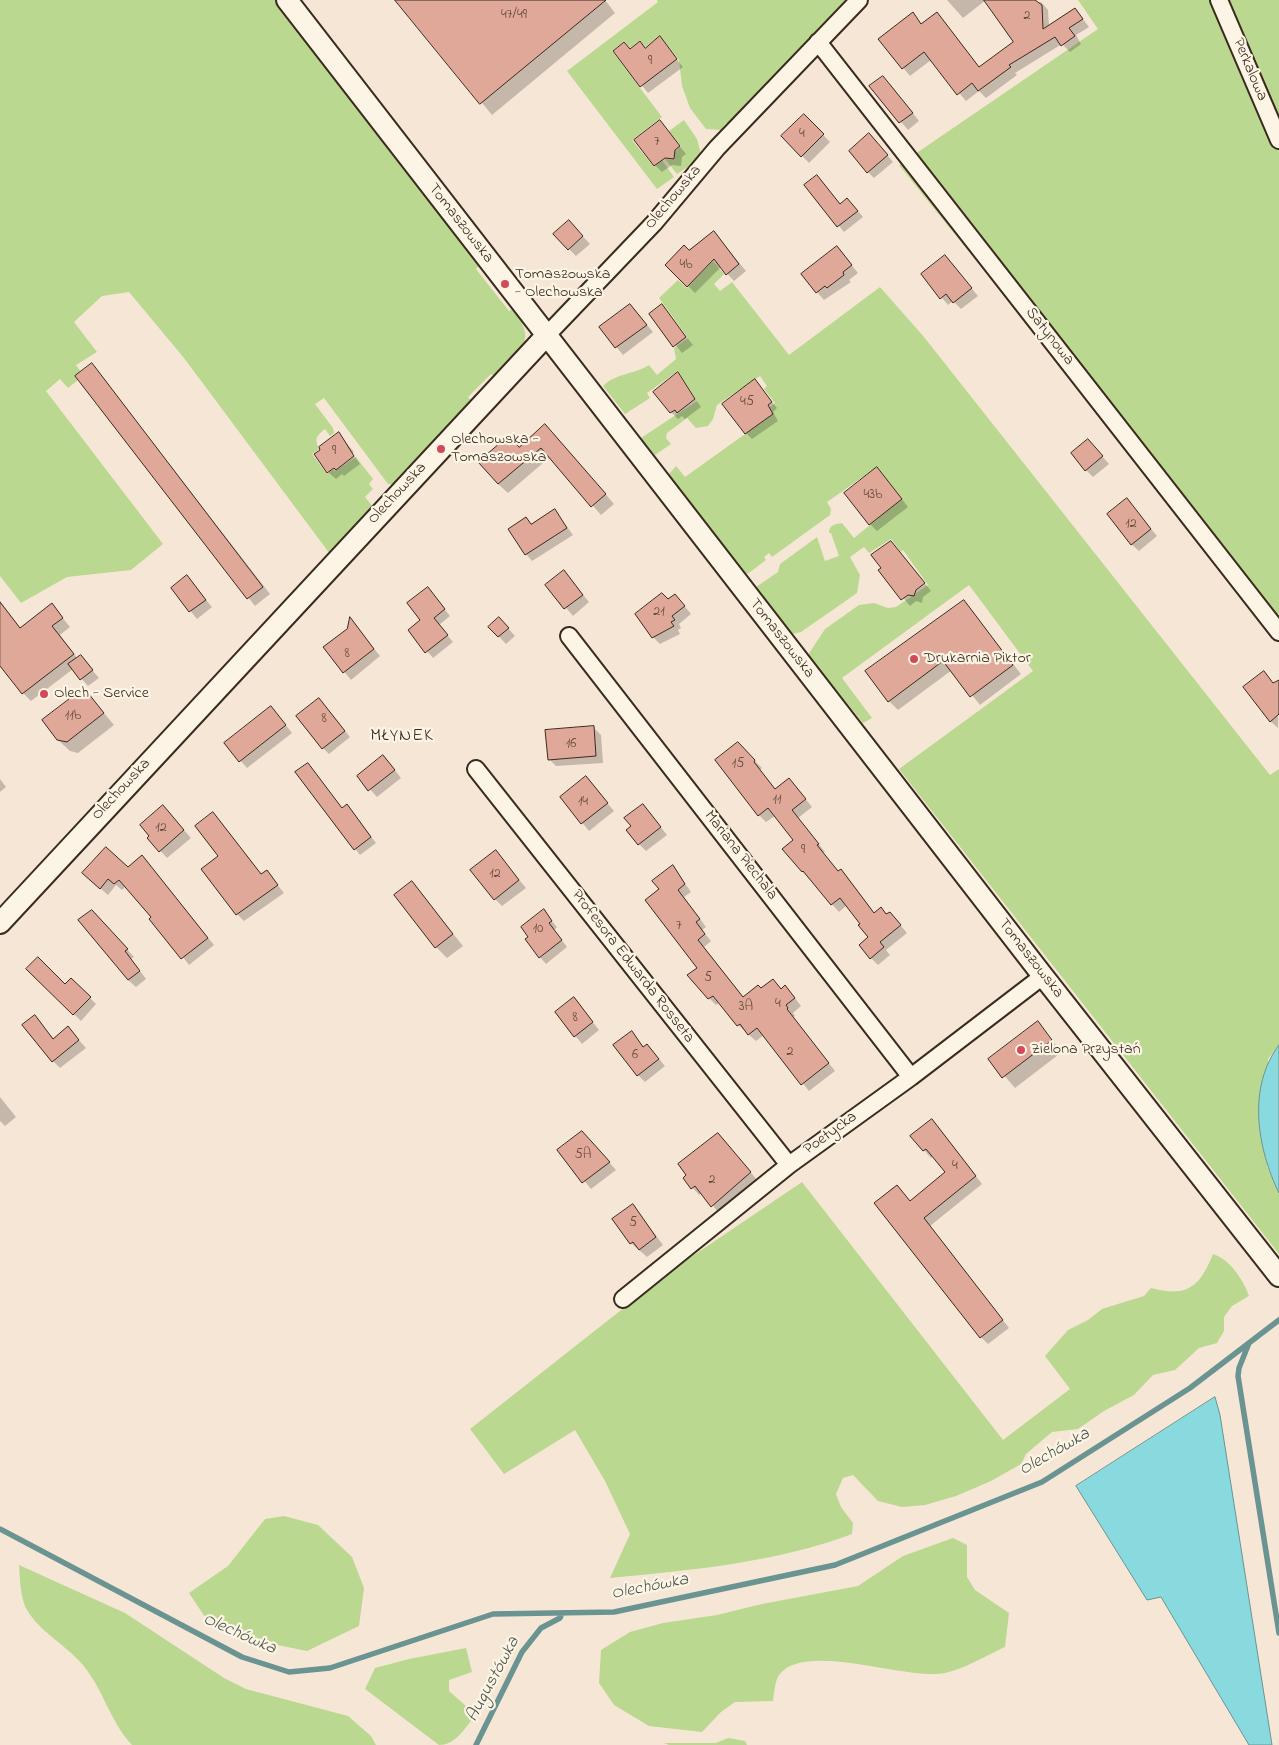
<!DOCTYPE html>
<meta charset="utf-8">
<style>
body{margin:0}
canvas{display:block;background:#f6e6d6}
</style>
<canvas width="1279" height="1745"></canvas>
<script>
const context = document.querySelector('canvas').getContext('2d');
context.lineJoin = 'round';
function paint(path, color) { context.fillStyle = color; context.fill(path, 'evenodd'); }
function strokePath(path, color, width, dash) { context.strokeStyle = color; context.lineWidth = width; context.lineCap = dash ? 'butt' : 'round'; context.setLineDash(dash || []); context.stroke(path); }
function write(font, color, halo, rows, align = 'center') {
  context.font = font + ' "Indie Flower",sans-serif'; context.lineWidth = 4.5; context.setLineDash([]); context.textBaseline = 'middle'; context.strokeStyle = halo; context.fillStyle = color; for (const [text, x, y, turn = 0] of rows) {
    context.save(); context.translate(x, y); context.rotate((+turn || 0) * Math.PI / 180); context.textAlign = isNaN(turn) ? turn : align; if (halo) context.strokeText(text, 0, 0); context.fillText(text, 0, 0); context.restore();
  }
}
const green = new Path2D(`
 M0,0H275L479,266L476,269L509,311L513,309C539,343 519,351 495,377L491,374L468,397L471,400L395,484H388L324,398L315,404L333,428L334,433L330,436L325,429C315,437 315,439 319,449L312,454L327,474L333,470L335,471L356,457L373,479L369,484L373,489L365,497L374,508L330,554L184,358L129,292L102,296L74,322L97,352L76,365L81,372L78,380L68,388L60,379L46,391L163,544L131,570L67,577L21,603L0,576Z
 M657,0H848L729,126L726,123L721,130L706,129L690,108L682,86L679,60L660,36L645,47L640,40L630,48L624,41L612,51L662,117L632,140L654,167L662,160L674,177L657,189L567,71L658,2Z
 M1078,0H1279V627C1156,470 1023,321 899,165L1098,29Z
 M684,120L697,139L701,154L692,164L677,174L665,159L675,160V152L681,146L669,131Z
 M713,261L724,274L714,284L720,291L732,282L789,355L880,287L924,337L1270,775L1279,769V1045L1268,1059L1267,1166L1279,1193V1254L899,769L1033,671L969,585L842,678L872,718L863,723L808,655L825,629L859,605L874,603L888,608L896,607L928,585L903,550L901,552L891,539L869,553L864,547L850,557L860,575L857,593L801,632L792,634L756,587L778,572L780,564L817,537L825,561L839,556L831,533H829C829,525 835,524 842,523L854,538L902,499L877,467L827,502L831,509L830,515L772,557L769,553L764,557L766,560L746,575L669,474L676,466L685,477L773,414L770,407L775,403L764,389L767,386L760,376L717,405L713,419L708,426L696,428L687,418L667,433L666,438L671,444L655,455L641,438L697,401L678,371L647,393L650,398L625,414L603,386C616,373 633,375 649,365L657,375L676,359L674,348L688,338L659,298L678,280L687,288Z
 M802,1182L1003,1440L1070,1389L1045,1356L1068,1330L1088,1320L1102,1309L1144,1296L1151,1288C1186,1297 1199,1289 1213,1254C1230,1259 1244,1281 1249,1296L1232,1306L1224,1317V1331L1217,1343L1199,1348L1175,1370L1153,1375L1134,1395L1104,1411L1078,1429L1052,1432L1026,1454L1021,1464L991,1481L956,1496L925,1505L902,1507L878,1501L853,1475L843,1478L836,1494L841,1507L853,1523L852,1534C774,1563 692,1570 610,1578L630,1534L605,1481L575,1430L504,1474L470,1429L672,1270Z
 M284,1516L318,1525L352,1557L364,1588L359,1626L307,1651L253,1640L205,1617L189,1593L228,1566L265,1519Z
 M953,1538L967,1545V1577L975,1590L1009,1613L1005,1647C987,1655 964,1669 945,1673C907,1681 804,1640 779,1675C775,1681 774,1694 773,1701L735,1702L721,1712L702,1732L649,1726L614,1705L599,1683L601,1650L630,1632L663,1623L717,1615L762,1604L858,1586L903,1556Z
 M19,1565L125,1613L224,1678L246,1689L348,1716L371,1736L376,1745H132C110,1722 103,1688 82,1664C66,1645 40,1632 27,1610C20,1598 20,1578 19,1565Z
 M466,1648L472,1672L449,1680V1691L466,1706L471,1721C462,1732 454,1745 439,1745L365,1689L375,1668L409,1659Z
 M728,1738L745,1741L747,1745H669L664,1743H716Z`);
const water = new Path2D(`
 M1279,1045V1193C1257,1148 1247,1087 1279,1045Z
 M1215,1397L1220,1415L1272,1745H1249L1161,1597L1147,1600L1076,1486Z`);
const shadow = new Path2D(`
 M397,0H605L615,13L492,115Z
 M947,0H1026L1030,6L1041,2L1048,10L1049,26L1075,9L1089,27L1076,35L1081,44L1070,52L1062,44L1015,73L1017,75L986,98L979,91L966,101L931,60L910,76L880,40L913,14L922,25L937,13L980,68L1015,42L986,0L963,18Z
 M660,38L683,67L648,93L614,51L645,49Z
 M890,84L919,121L908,130L871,86Z
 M804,115L830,142L809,163L783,136Z
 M660,122L686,154L682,157L681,166L672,165L662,172L655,165Z
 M875,141L893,162L874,178L868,172Z
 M806,185L840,205H853L863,217L844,232Z
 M576,229L590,244L576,256L569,249Z
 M714,232L746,271L734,281L721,267L695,293L667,265Z
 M837,247L858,273L849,280L851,282L824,300L817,292Z
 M945,256L978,296L961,309L953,301L948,305L923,275Z
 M630,305L653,332L623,355L601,328Z
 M662,306L693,345L682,353L651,314Z
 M92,365L270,594L255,606L77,376Z
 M678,374L701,407L685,419L682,416L678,419L671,412Z
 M755,381L777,408L773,412L778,421L752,439L746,433Z
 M339,434L354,452L352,453L360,464L344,476L342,474L336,479L328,472Z
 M554,434L614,504L601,515L550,457L508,493L498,484L519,448Z
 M1095,448L1109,464L1093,477L1086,470Z
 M884,476L908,507L877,531L870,524Z
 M1127,500L1157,536L1139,551L1131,544Z
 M555,511L573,535L532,561L526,554V519L533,525Z
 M898,550L931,591L923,597L922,603L916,601L910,606L880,570Z
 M564,572L589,602L573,616L547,585Z
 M187,577L212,607L197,619L172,588Z
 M428,588L450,616L439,625L453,642L433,658L409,630L422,620Z
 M668,600L682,603L691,614L679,624L681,628L678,630L680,634L660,644L653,637Z
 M0,601L21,629L52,605L70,627L60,635L78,659L81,657L99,678L88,686L73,669L31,701L23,693L0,655Z
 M964,602L1021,674L980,705L952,670L898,710L889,701Z
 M351,620L380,656L351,680L325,648L348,630Z
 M506,626L515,636L506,644L490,627Z
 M1264,673L1274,684L1279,685L1278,728L1270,721Z
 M84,689L114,725L78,753L70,751L58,740Z
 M325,706L350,737L329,754L323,748Z
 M277,714L292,733L247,768L225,743Z
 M594,728L601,735L603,763L556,766L549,759Z
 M738,744L762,768L760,770L776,790L789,780L796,787L812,807L798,818L825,852L823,853L838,872L841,870L848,878L875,914L887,915L890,913L907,933L886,950L890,955L878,965L871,958L870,937L862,924L847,905L839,912L803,872L784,849L795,841L775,816L766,822L759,815L717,760Z
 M390,764L401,778L377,797L358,776Z
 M297,772L342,809L352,811L376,843L360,855Z
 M586,778L614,811L589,831L561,797Z
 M0,779L6,787L0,792Z
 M643,805L667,835L646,851L639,844L632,826Z
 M170,814L191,838L167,858L149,838Z
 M220,821L262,875L267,872L284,893L244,921L237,914L220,856Z
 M496,852L526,888L502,906L495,899Z
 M148,863L214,945L189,965L153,917L126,886L122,890L116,885L108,895L91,880Z
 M673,866L691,892L684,897L706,927L702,930L711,941L704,947L744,998L761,990L773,980L782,990L792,994L801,1006L793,1013L795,1016L793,1017L835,1071L809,1091L764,1035L756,1041L738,1025L720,1002L716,1005L709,998L698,968L661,890Z
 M412,883L463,946L447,958L436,947Z
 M543,911L557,927L554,930L567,947L546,964L540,957L530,937Z
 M99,919L134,957L131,959L146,979L136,987L128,980Z
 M28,969L65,986L71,979L96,1004L81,1021Z
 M574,998L599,1030L582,1044L556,1012Z
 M1037,1023L1062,1052L1015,1088L990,1059Z
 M44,1027L54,1040L68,1028L86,1048L60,1068L53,1061Z
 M631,1033L644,1047L647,1045L654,1053L665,1066L645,1082L638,1075Z
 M0,1097L16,1117L5,1126L0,1121Z
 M939,1128L982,1184L930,1226L1009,1328L988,1344L981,1337L897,1187L911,1202L947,1172L933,1156L931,1158L924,1150Z
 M589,1140L616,1170L591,1189L559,1150Z
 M725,1141L757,1180L719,1213L702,1193L699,1195L684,1178Z
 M633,1205L663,1245L647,1257L631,1243Z`);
const stream = new Path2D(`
 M1249,1343L1239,1368L1238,1376L1279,1633
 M0,1529L242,1657L289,1672L330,1668L493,1614L614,1612L835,1565L1042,1482L1190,1388L1279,1320
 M476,1745L522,1652L541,1628L560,1618L562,1613`);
const building = new Path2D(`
 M395,0H606L480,104Z
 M984,0H1035L1042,5L1043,29L1075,8L1083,19L1069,28L1075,36L1061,46L1055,37L1009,65L1011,67L978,91L972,83L957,95L924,52L902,69L878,39L913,12L921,24L937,12L979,67L1013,42Z
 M660,36L677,59L640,87L613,51L624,42L630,49L640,41L645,48Z
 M883,76L913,113L899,123L869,86Z
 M804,114L824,134L801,157L781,136Z
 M660,120L680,146L675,150L674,159L665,158L654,166L634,140Z
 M869,133L888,155L867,173L849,151Z
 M817,175L840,204L847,198L858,211L837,227L804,185Z
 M569,220L583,236L568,250L553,234Z
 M714,231L739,264L726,275L714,259L687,287L665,265L684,245L689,250Z
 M837,246L852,265L843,272L844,275L827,288L825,286L816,293L801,274Z
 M945,255L972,288L953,303L946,294L940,299L921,274Z
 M630,304L647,325L615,348L599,327Z
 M662,304L686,337L673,347L649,314Z
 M92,363L263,587L247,599L75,376Z
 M678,372L695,399L677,413L675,410L670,413L653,392Z
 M755,379L772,402L768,405L773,414L745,434L722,404Z
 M545,424L606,494L591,507L541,448L498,484L478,462L509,435L519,447Z
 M339,432L354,456L336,470L334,468L327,473L314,454L320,450L319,447Z
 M1088,439L1103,456L1085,471L1071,453Z
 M877,467L902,499L869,525L844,493Z
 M1127,498L1151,529L1131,545L1107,514Z
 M555,509L567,528L525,555L508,529L526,517L531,524Z
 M891,541L925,583L916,590L914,596L908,595L901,600L878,570L881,568L871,555Z
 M564,570L583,595L564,609L545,585Z
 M187,575L206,600L189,612L171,588Z
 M428,587L445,609L434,618L448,635L425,653L408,630L420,620L407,603Z
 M662,593L668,599L675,594L685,606L672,616L675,620L671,622L674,626L652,638L635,614Z
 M964,600L1013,665L970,697L943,661L888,702L865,671Z
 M0,602L20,628L52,603L63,618L52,626L74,654L22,694L0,666Z
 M350,617L374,649L343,673L323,647L347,629Z
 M499,617L509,628L498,637L488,627Z
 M81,655L93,670L80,680L68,664Z
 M1264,671L1273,683L1279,680V714L1270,722L1243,687Z
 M84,688L104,713L67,742L57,740L42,720Z
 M319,698L345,731L322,749L296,716Z
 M271,706L286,725L239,762L224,743Z
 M594,726L596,756L548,760L545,730Z
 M738,742L755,760L754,762L775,789L789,778L806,799L792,810L819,844L817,845L838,871L841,869L874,913L881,907L886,914L890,912L901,925L880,942L884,947L870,959L859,945L868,937L858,925L860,924L840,898L831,905L803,871L802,872L782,849L793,840L768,808L758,816L715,760Z
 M383,755L395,770L368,791L357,776Z
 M308,763L342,808L347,804L371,837L354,850L295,772Z
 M586,776L608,803L581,824L560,797Z
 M643,804L661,827L638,845L626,830L631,826L624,818Z
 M163,805L184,830L159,852L147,838L149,836L140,825Z
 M213,812L261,874L267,870L278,885L236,915L201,869L218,856L195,826Z
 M106,847L128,867L142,855L208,938L181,959L149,919L151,917L119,880L114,884L108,879L100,889L82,873Z
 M496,850L519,880L494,900L470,870Z
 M673,865L685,884L678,890L700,919L696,922L705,934L698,940L743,997L758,985L761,988L773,979L781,989L785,985L795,998L786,1005L788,1008L787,1009L829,1063L801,1085L757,1028L748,1035L740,1024L737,1026L713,996L708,999L687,975L697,968L645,900L659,889L652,881Z
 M412,881L453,934L435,948L394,895Z
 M544,909L552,921L549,923L562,940L539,958L525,939L528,937L521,927Z
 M92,910L128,949L125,951L140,971L128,980L78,920Z
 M38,957L65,984L71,978L91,997L73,1015L26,969Z
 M574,997L593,1022L574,1037L555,1012Z
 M35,1015L53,1039L68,1026L79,1040L52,1062L22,1025Z
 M1038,1021L1052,1040L1002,1078L988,1059Z
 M632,1031L643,1047L647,1044L659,1059L637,1076L613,1045Z
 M932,1119L976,1176L924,1218L1003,1320L980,1338L874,1203L897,1185L910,1201L945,1172L926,1149L923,1151L910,1136Z
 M582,1131L610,1162L582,1183L557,1150Z
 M718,1133L751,1172L711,1207L695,1186L691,1189L683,1178L686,1175L678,1164Z
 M633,1204L656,1237L639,1250L633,1242L630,1244L612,1219Z`);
const minor = new Path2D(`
 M1219,0L1279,140
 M818,42L1279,632
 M546,336L654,223L717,148L859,0
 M569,636L911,1077
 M476,769L789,1165
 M623,1299L789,1165L911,1077L1043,976`);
const tertiary = new Path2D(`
 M287,0L1043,976L1279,1276
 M0,923L546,336`);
const markers = [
 [505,284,5,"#d1495b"],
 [441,449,5,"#d1495b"],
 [914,659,5,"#d1495b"],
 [44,694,5,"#d1495b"],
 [1021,1050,5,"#d1495b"]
];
const numberNames = [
 ["47/49",514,16],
 ["2",1027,17],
 ["9",650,62],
 ["4",802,135],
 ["7",657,143],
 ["4b",686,266],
 ["45",747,403],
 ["9",334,452],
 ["43b",873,496],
 ["12",1131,525],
 ["21",659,613],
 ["8",347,655],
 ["11b",73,717],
 ["8",324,720],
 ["16",571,745],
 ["15",738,765],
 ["11",777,801],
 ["14",583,803],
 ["12",161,829],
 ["9",803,851],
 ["12",495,875],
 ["7",679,927],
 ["10",538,930],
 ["5",708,979],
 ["4",778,1005],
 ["3A",746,1008],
 ["8",575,1019],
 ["2",790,1053],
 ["6",635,1056],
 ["5A",583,1156],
 ["4",955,1167],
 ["2",712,1181],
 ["5",633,1224]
];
const streetNames = [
 ["Perkalowa",1249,70,67],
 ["Olechowska",674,198,-50],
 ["Tomaszowska",460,224,52],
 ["Satynowa",1049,337,52],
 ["Olechowska",398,494,-47],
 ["Tomaszowska",781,639,52],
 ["Olechowska",122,790,-47],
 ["Mariana Piechala",740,856,52],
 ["Tomaszowska",1030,959,52],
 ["Profesora Edwarda Rosseta",632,967,52],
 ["Poetycka",831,1134,-36]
];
const poiNames = [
 ["Tomaszowska",515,275],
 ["- Olechowska",515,293],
 ["Olechowska -",451,440],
 ["Tomaszowska",451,458],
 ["Drukarnia Piktor",924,659],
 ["Olech - Service",54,694],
 ["Zielona Przystań",1031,1050]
];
const neighbourhoodNames = [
 ["MŁYNEK",402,737]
];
const waterNames = [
 ["Olechówka",1055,1453,-30],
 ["Olechówka",650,1588,-11],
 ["Olechówka",239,1635,24],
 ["Augustówka",494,1680,-62]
];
paint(green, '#bbd891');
paint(water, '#89dadf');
strokePath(water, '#6a9492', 1);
paint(shadow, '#0003');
strokePath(stream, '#6a9492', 5.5);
paint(building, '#e0a899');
strokePath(building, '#3b2a1e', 1);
strokePath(minor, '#3b2a1e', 20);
strokePath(tertiary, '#3b2a1e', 24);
strokePath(minor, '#fcf5e5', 16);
strokePath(tertiary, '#fcf5e5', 20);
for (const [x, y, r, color] of markers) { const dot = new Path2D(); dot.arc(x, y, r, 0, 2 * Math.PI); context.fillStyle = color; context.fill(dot); strokePath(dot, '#fcf5e5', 2); }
write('14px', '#644a3d', null, numberNames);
write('16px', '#3b2a1e', '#fcf5e5', streetNames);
write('16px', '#3b2a1e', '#fcf5e5', poiNames, 'left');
context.letterSpacing = '1px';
write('18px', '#3b2a1e', '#fcf5e5', neighbourhoodNames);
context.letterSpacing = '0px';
write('italic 18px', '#4e564e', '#fcf5e5', waterNames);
</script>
